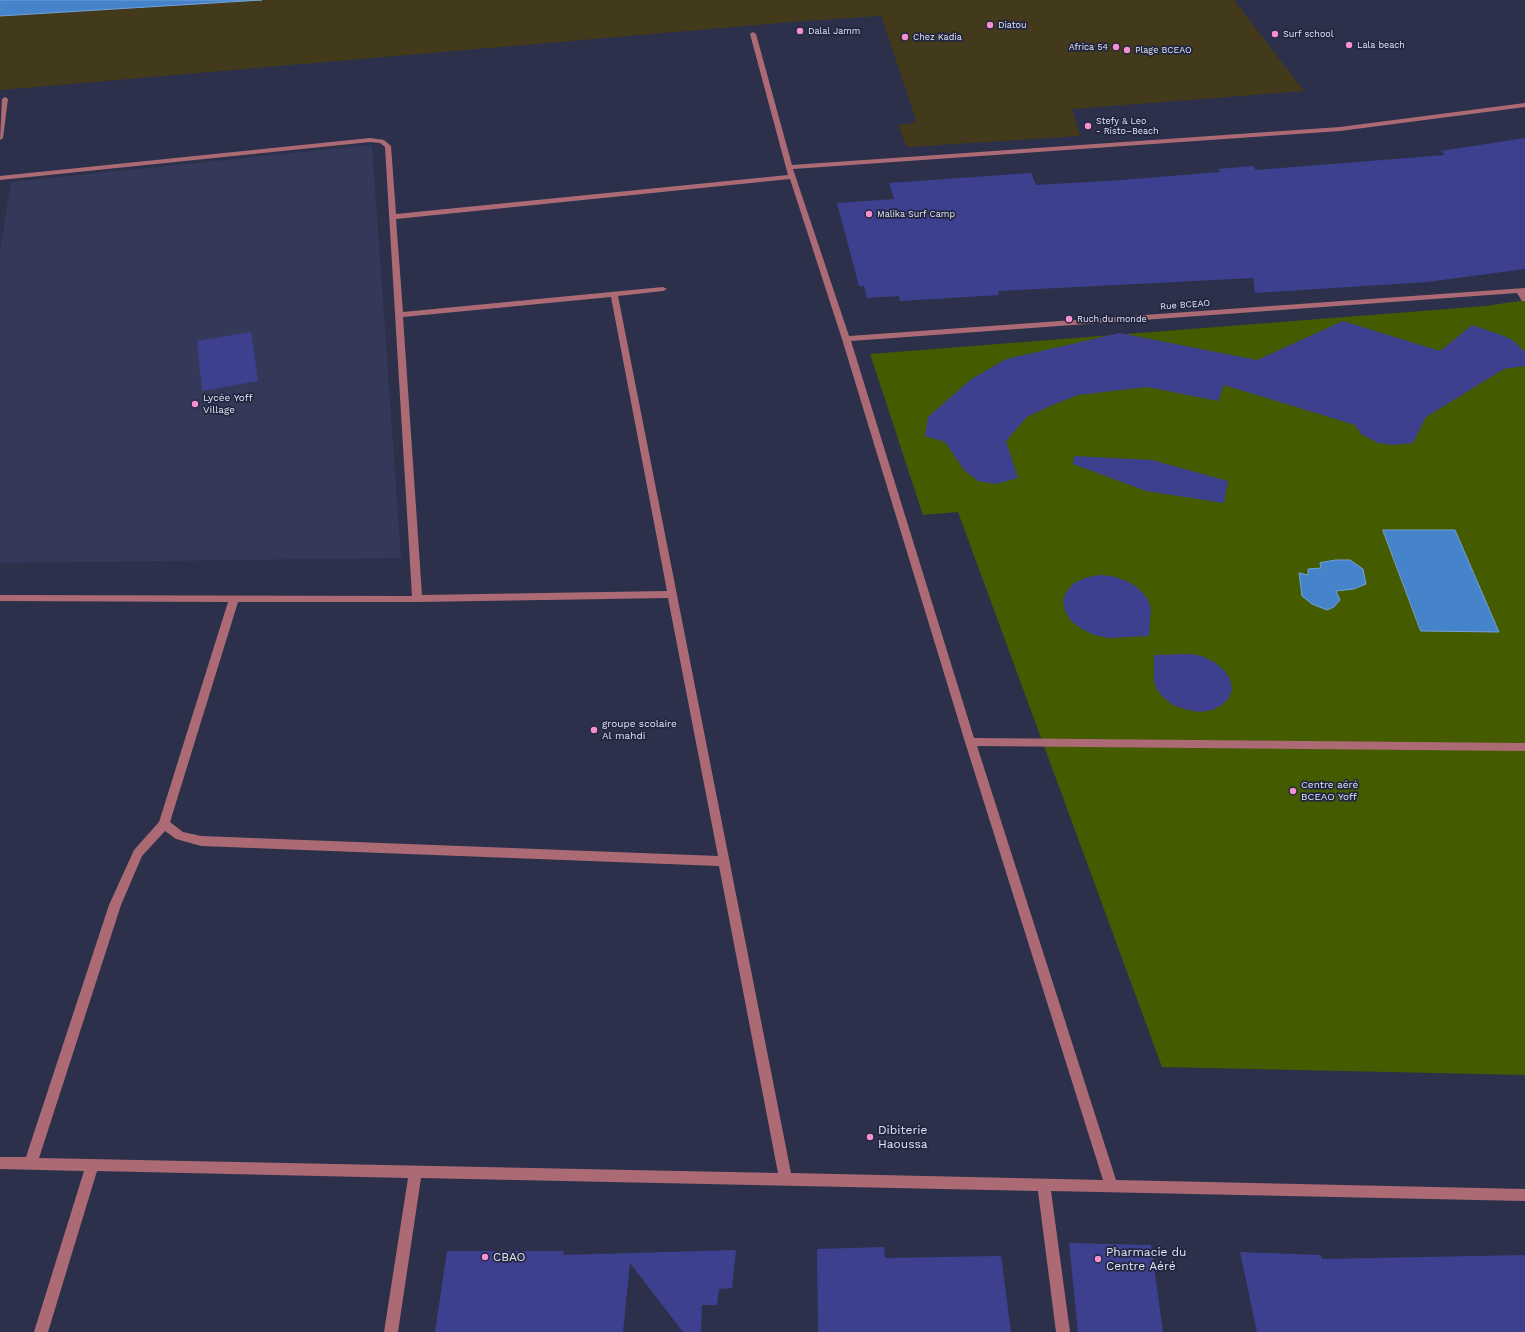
<!DOCTYPE html>
<meta charset="utf-8">
<style>
body{margin:0}
canvas{display:block;background:#2c304a}
</style>
<canvas width="1525" height="1332"></canvas>
<script>
const context = document.querySelector('canvas').getContext('2d');
context.lineJoin = 'round';
function paint(path, color) { context.fillStyle = color; context.fill(path, 'evenodd'); }
function strokePath(path, color, width, dash) { context.strokeStyle = color; context.lineWidth = width; context.lineCap = dash ? 'butt' : 'round'; context.setLineDash(dash || []); context.stroke(path); }
function write(font, color, halo, rows, align = 'center') {
  context.font = font + ' "Work Sans",sans-serif'; context.lineWidth = 3.5; context.setLineDash([]); context.textBaseline = 'middle'; context.strokeStyle = halo; context.fillStyle = color; for (const [text, x, y, turn = 0] of rows) {
    context.save(); context.translate(x, y); context.rotate((+turn || 0) * Math.PI / 180); context.textAlign = isNaN(turn) ? turn : align; if (halo) context.strokeText(text, 0, 0); context.fillText(text, 0, 0); context.restore();
  }
}
const built = new Path2D(`
 M372,145L401,558L0,563V251L11,182Z`);
const green = new Path2D(`
 M1525,300V1075L1162,1067L958,512L923,515L870,354L1486,306Z`);
const sand = new Path2D(`
 M262,0H1234L1304,91L1072,109L1080,136L907,147L898,125L910,124L916,120L881,16L791,22L0,90V16Z`);
const water = new Path2D(`
 M0,0H262L0,16Z
 M1383,530H1455L1499,632L1421,631Z
 M1336,560H1350L1363,569L1366,584L1354,589L1336,591L1340,600L1334,607L1327,610L1312,604L1302,596L1299,573L1308,575V569L1321,568L1320,563Z`);
const building = new Path2D(`
 M1525,138V269L1427,282L1255,293L1253,278L998,291L999,295L900,301L899,296L867,298L864,286H859L837,203L894,199L889,183L1031,173L1036,185L1121,180L1220,172L1218,169L1253,166L1256,170L1445,155L1441,151Z
 M1343,321L1440,351L1472,325L1504,336L1514,341L1525,352V366L1504,369L1426,417L1413,443L1393,445L1378,443L1361,434L1355,425L1224,385L1218,401L1147,387L1078,395L1050,406L1027,417L1006,441L1018,478L996,484L978,481L964,470L945,442L925,436L928,417L970,380L1006,359L1120,333L1257,360Z
 M251,332L258,381L202,391L197,341Z
 M1074,456L1152,460L1228,481L1224,503L1146,491L1073,464Z
 M1098,575L1112,576L1127,581L1138,588L1147,598L1151,608L1149,636L1109,638L1094,635L1082,629L1071,621L1065,611L1063,600L1067,591L1074,583L1085,578Z
 M1190,654L1202,656L1214,662L1224,670L1230,679L1232,689L1229,698L1222,705L1212,710L1200,712L1188,710L1175,706L1165,699L1157,690L1154,681V655Z
 M1069,1243L1151,1245L1163,1332H1078Z
 M884,1247L885,1258L1001,1256L1011,1332H818L817,1249Z
 M736,1250L732,1288L719,1289L717,1305H702L701,1332H683L630,1263L623,1332H435L447,1251H564L563,1255Z
 M1240,1252L1321,1255L1322,1259L1525,1255V1332H1257Z`);
const minor = new Path2D(`
 M753,32L756,34L792,165L1340,127L1525,103V107L1340,131L793,169L849,336L1525,288V301H1522L1517,293L851,341L974,738L1525,743V751L977,746L1116,1180L1525,1189V1201L1051,1191L1070,1332H1056L1038,1191L421,1178L398,1332H384L408,1178L97,1171L48,1332H34L84,1171L0,1169V1157H26L109,905L134,850L159,822L228,602L0,601V595L412,596L385,147L380,143L370,142L0,180V176L370,138L384,140L391,146L396,214L788,175L750,34ZM790,179L842,339L965,742L1103,1180L791,1173L618,296L663,291L667,289L663,287L403,312L396,219ZM611,297L667,591L422,595L403,317ZM668,598L718,856L201,836L183,832L170,822L238,602H417ZM165,831L176,839L201,846L719,866L778,1173L39,1158L121,905L142,856Z
 M5,97L8,99L3,138L0,140L2,99Z`);
const markers = [
 [990,25,4,"#f690d1"],
 [800,31,4,"#f690d1"],
 [1275,34,4,"#f690d1"],
 [905,37,4,"#f690d1"],
 [1349,45,4,"#f690d1"],
 [1116,47,4,"#f690d1"],
 [1127,50,4,"#f690d1"],
 [1088,126,4,"#f690d1"],
 [869,214,4,"#f690d1"],
 [1069,319,4,"#f690d1"],
 [195,404,4,"#f690d1"],
 [594,730,4,"#f690d1"],
 [1293,791,4,"#f690d1"],
 [870,1137,4,"#f690d1"],
 [485,1257,4,"#f690d1"],
 [1098,1259,4,"#f690d1"]
];
const farPoinames = [
 ["Diatou",998,25],
 ["Dalal Jamm",808,31],
 ["Surf school",1283,34],
 ["Chez Kadia",913,37],
 ["Lala beach",1357,45],
 ["Africa 54",1108,47,"right"],
 ["Plage BCEAO",1135,50],
 ["Stefy & Leo",1096,121],
 ["- Risto–Beach",1096,131],
 ["Malika Surf Camp",877,214],
 ["Ruch du monde",1077,319]
];
const farStreetnames = [
 ["Rue BCEAO",1185,305,-4]
];
const poiNames = [
 ["Lycée Yoff",203,398],
 ["Village",203,410],
 ["groupe scolaire",602,724],
 ["Al mahdi",602,736],
 ["Centre aéré",1301,785],
 ["BCEAO Yoff",1301,797]
];
const nearPoinames = [
 ["Dibiterie",878,1130],
 ["Haoussa",878,1144],
 ["Pharmacie du",1106,1252],
 ["Centre Aéré",1106,1266],
 ["CBAO",493,1257]
];
paint(built, '#343959');
paint(green, '#445b00');
paint(sand, '#423a1a');
paint(water, '#4583ca');
strokePath(water, '#74a1d8', 1);
paint(building, '#3c408e');
paint(minor, '#ac6b74');
for (const [x, y, r, color] of markers) { const dot = new Path2D(); dot.arc(x, y, r, 0, 2 * Math.PI); context.fillStyle = color; context.fill(dot); strokePath(dot, '#23263f', 1.5); }
write('9px', '#e3e6f7', '#23263f', farPoinames, 'left');
write('9px', '#e3e6f7', '#23263f', farStreetnames);
write('10px', '#e3e6f7', '#23263f', poiNames, 'left');
write('12px', '#e3e6f7', '#23263f', nearPoinames, 'left');
</script>
